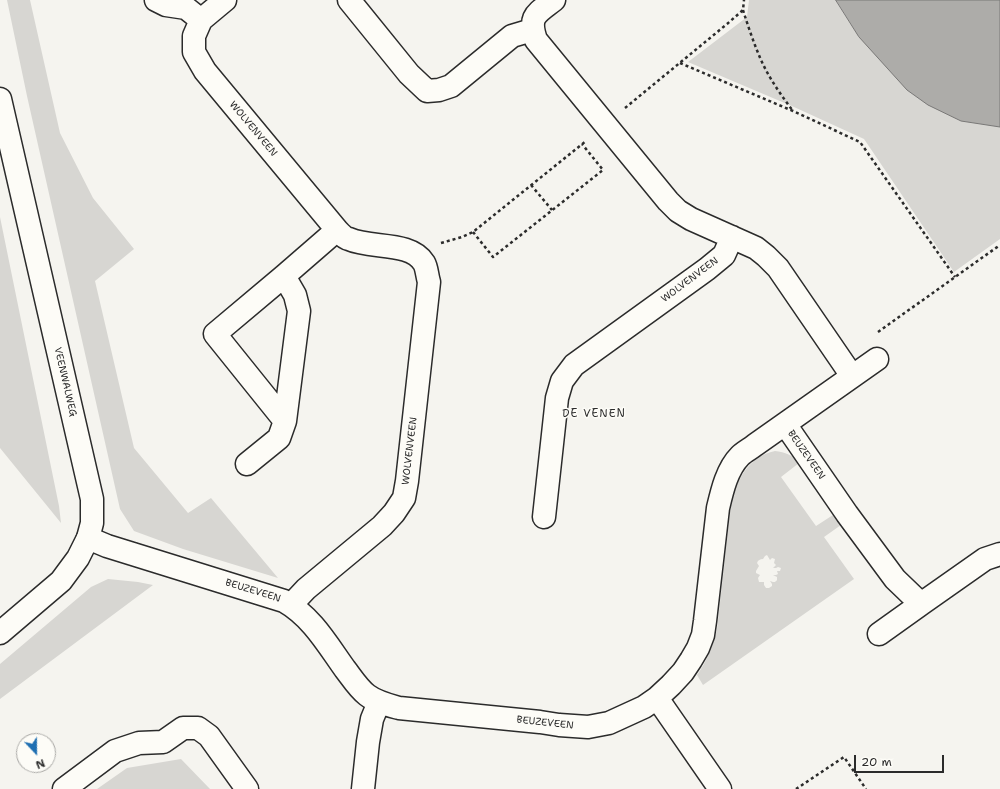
<!DOCTYPE html>
<style>
body{margin:0}
#map{position:relative;width:1000px;height:789px;overflow:hidden;background:#f5f4ef;font-family:"Shantell Sans",sans-serif}
canvas{display:block}
.north{position:absolute;left:16px;top:733px;width:40px;height:40px;box-sizing:border-box;background:#fdfcf7;border:1px solid #a9a8a5;border-radius:50%;rotate:158deg;font-size:11px;font-weight:700;line-height:16px;text-align:center;color:#2b2b2b}
.north::after{content:'';display:block;margin:auto;width:14px;height:18px;background:#1f6fb2;clip-path:polygon(50% 0,100% 100%,50% 72%,0 100%)}
.scale{position:absolute;left:854px;top:755px;width:90px;height:18px;box-sizing:border-box;border:2px solid #2b2b2b;border-top:0;padding-left:5px;font-size:12px;line-height:14px;white-space:nowrap;color:#2b2b2b;-webkit-text-stroke:3px #fdfcf7;paint-order:stroke}
</style>
<div id="map">
<canvas width="1000" height="789"></canvas>
<div class="north">N</div>
<div class="scale">20 m</div>
</div>
<script>
const context = document.querySelector('canvas').getContext('2d');
context.lineJoin = 'round';
function paint(path, color) { context.fillStyle = color; context.fill(path, 'evenodd'); }
function strokePath(path, color, width, dash) { context.strokeStyle = color; context.lineWidth = width; context.lineCap = dash ? 'butt' : 'round'; context.setLineDash(dash || []); context.stroke(path); }
function write(font, color, halo, rows, align = 'center') {
  context.font = font + ' "Shantell Sans",sans-serif'; context.lineWidth = 3; context.setLineDash([]); context.textBaseline = 'middle'; context.strokeStyle = halo; context.fillStyle = color; for (const [text, x, y, turn = 0] of rows) {
    context.save(); context.translate(x, y); context.rotate((+turn || 0) * Math.PI / 180); context.textAlign = isNaN(turn) ? turn : align; if (halo) context.strokeText(text, 0, 0); context.fillText(text, 0, 0); context.restore();
  }
}
const green = new Path2D(`
 M7,0H30L60,133L93,198L134,249L95,281L134,448L188,513L211,498L278,578L183,549L134,531L120,509L27,96Z
 M749,0H1000V239L954,272L864,139L794,107L688,62L747,17Z
 M0,217L59,506L61,523L0,448Z
 M775,451C785,452 793,455 799,463L781,477L816,526L833,515L841,525L824,537L854,579L703,685L697,675C707,661 713,646 717,629L731,504C736,480 749,456 775,451ZM767,555L770,560L772,558L775,559L774,563L776,565L773,568H776L778,567L781,568L780,571H777L778,574L776,575H773L777,577V580C775,583 773,582 770,581L772,584V586L769,588H766L764,585V582H759L758,578L760,575L756,573V571L759,566L757,563C758,560 760,559 763,559L765,556Z
 M108,579L138,582L153,585L0,699V664L91,587Z
 M181,759L210,789H97L127,768Z`);
const water = new Path2D(`
 M836,0H1000V127L961,121L928,105L907,90L859,37Z`);
const path = new Path2D(`
 M743,10C748,26 754,44 761,60C769,78 781,95 793,111
 M680,63L793,111L860,142L955,277
 M625,108L727,24L743,10L744,0
 M531,185L552,210
 M473,232L493,257L603,170L582,144
 M441,243L462,237L473,232L586,141
 M878,332L1000,245
 M796,789L844,757L866,789`);
const street = new Path2D(`
 M156,0L166,5L186,8L201,20L194,36V52L205,71L337,230L284,276L215,334L285,421L299,311L295,295L284,276
 M349,0L409,74L427,91L439,90L451,86L512,36L532,30
 M554,0C536,14 528,16 536,40L668,201L678,211L691,219L756,248L766,256L778,268L852,376
 M201,20L225,0
 M785,424L847,514L895,579L921,604L985,559L1000,554
 M247,464L279,438L285,421
 M544,517L557,398L562,381L574,365L707,269L724,255L732,237
 M88,538L107,546L284,601C312,617 327,644 345,669C352,678 358,688 367,695C376,702 388,705 399,708L540,722L559,725L588,727L609,723L644,707L657,698L671,685L683,672L691,660L698,648L703,635L705,621L718,508C722,491 727,469 740,456C744,452 750,449 755,445L877,359
 M291,605L306,589L382,526L394,513L404,498L407,481L429,282C427,276 427,268 424,263C411,241 371,249 349,239C344,238 340,233 337,230
 M879,634L921,604
 M657,698L720,789
 M64,789L115,751L139,743L163,742L183,728H198L209,736L247,789
 M363,789L368,742L372,719L379,702`);
const secondary = new Path2D(`
 M0,99L92,499V523L88,538L78,558L61,581L0,633`);
const streetNames = [
 ["WOLVENVEEN",253,129,50],
 ["WOLVENVEEN",690,280,-37],
 ["VEENWALWEG",65,382,77],
 ["WOLVENVEEN",410,451,-83],
 ["BEUZEVEEN",806,455,55],
 ["BEUZEVEEN",253,591,17],
 ["BEUZEVEEN",545,723,6]
];
const neighbourhoodNames = [
 ["DE VENEN",594,414]
];
paint(green, '#d7d6d2');
paint(water, '#adaca9');
strokePath(water, '#797877', 1);
strokePath(street, '#2b2b2b', 25);
strokePath(secondary, '#2b2b2b', 25);
strokePath(path, '#2b2b2b', 2.5, [3, 3]);
strokePath(street, '#fdfcf7', 22);
strokePath(secondary, '#fdfcf7', 22);
write('10px', '#2b2b2b', '#fdfcf7', streetNames);
context.letterSpacing = '1px';
write('11px', '#2b2b2b', '#fdfcf7', neighbourhoodNames);
context.letterSpacing = '0px';
</script>
